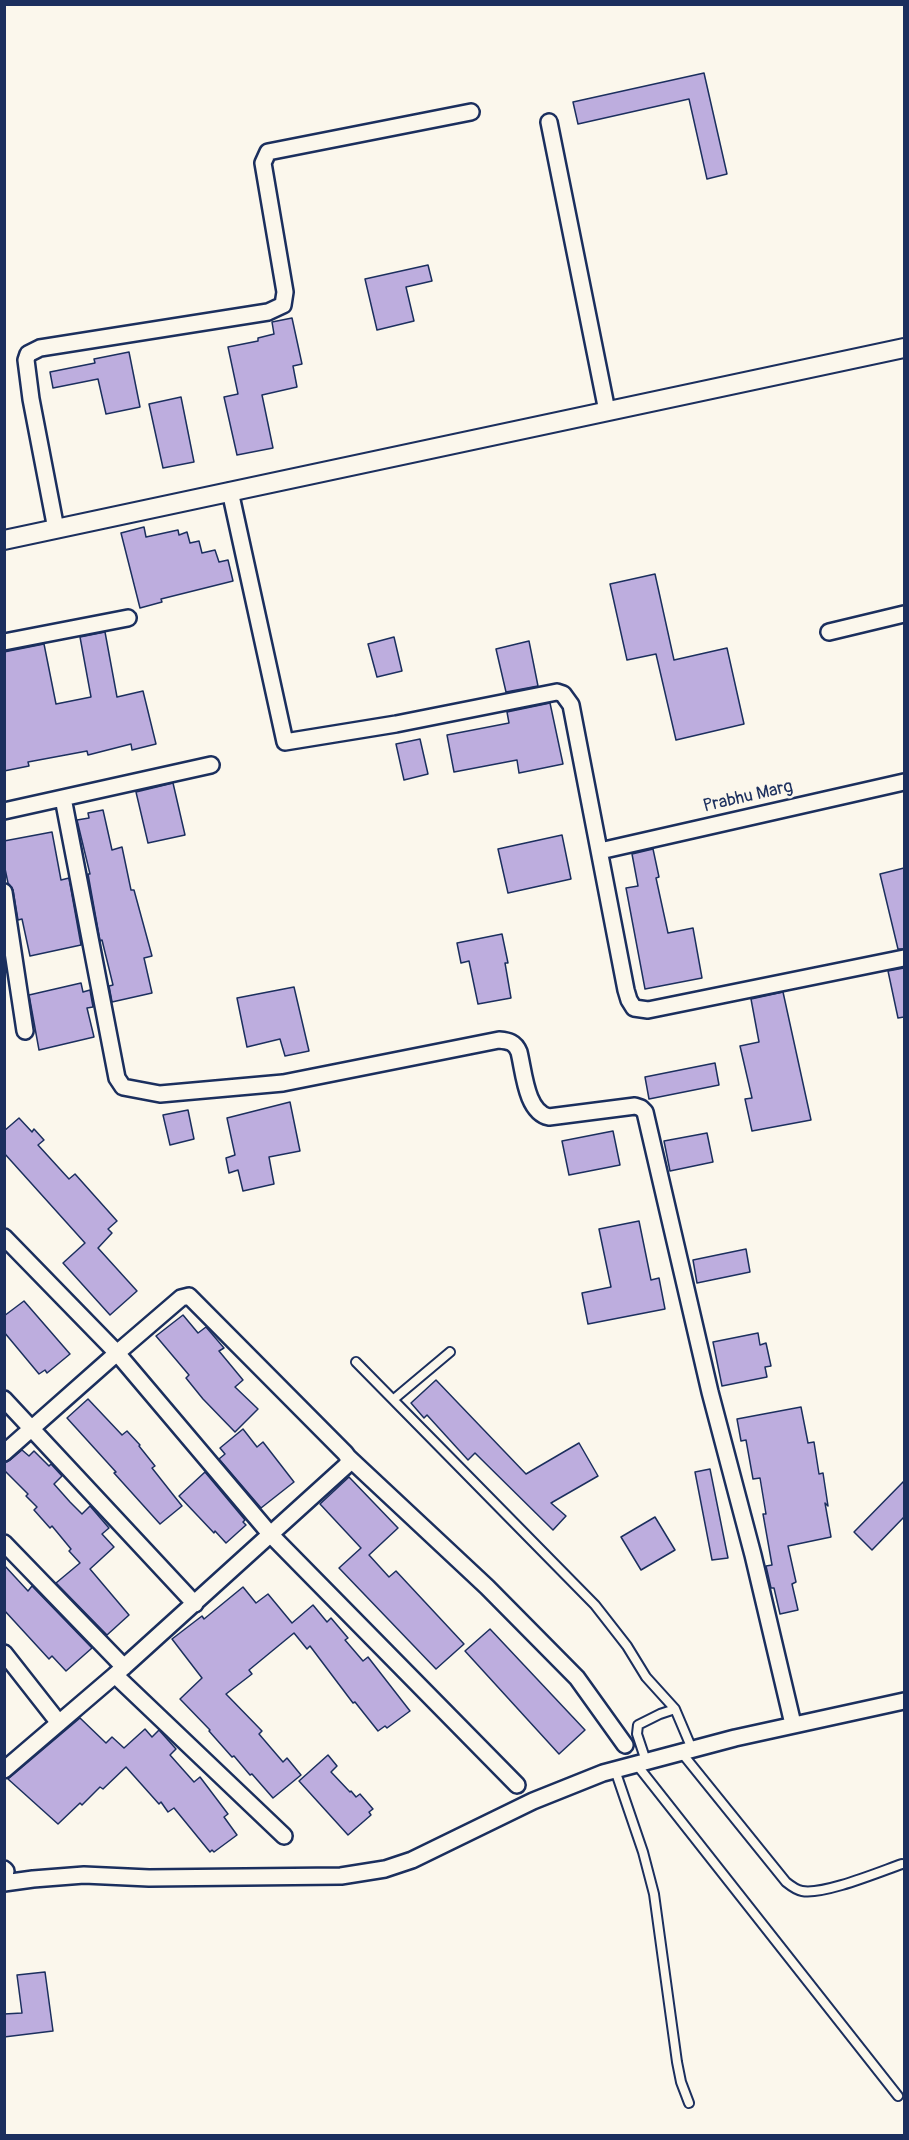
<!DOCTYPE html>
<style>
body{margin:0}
#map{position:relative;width:909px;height:2140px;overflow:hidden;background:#fbf7ec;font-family:Pangolin,sans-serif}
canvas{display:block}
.frame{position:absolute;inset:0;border:6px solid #1b2f5e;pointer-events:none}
</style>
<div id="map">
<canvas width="909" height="2140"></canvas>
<div class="frame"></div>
</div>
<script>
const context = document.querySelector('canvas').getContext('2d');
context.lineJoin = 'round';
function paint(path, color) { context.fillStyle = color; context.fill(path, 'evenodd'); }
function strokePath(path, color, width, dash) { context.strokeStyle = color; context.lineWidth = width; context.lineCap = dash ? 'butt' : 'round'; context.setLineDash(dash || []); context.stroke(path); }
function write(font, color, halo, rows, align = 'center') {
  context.font = font + ' Pangolin,sans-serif'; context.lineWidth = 5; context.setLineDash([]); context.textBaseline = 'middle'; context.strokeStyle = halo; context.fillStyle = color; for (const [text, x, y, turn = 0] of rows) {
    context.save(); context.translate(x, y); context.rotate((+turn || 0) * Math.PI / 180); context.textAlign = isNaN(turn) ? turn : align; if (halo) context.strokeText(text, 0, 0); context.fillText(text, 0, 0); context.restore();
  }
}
const building = new Path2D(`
 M704,73L727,174L707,179L689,99L578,124L573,102Z
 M428,265L432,281L406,287L414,321L377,330L365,279Z
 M292,318L302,364L293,366L297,387L262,395L273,448L237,455L224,397L238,394L228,347L258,341V338L274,334L272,322Z
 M129,352L140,407L106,414L98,379L53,388L50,372L95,363L94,359Z
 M181,397L194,462L163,468L149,404Z
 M144,527L146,537L178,530L179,535L187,532L190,543L199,541L202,553L215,550L219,562L228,560L233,581L161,599L162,602L140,608L121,533Z
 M655,574L674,660L727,648L744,724L676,740L656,654L627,660L610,584Z
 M105,632L117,697L143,691L156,744L132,750L131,744L88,755L87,751L28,762L29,766L4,771V652L44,644L56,704L91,697L80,637Z
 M394,637L402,671L377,677L368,644Z
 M529,641L538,686L506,692L496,649Z
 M550,703L563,764L519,773L517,760L454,772L447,735L509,723L507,712Z
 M420,739L428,774L404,780L396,744Z
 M173,783L185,835L148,843L136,792Z
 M103,810L112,850L122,847L131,890H134L152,956L144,958L152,993L112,1002L109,986L113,985L102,940L100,941L88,874H90L77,820L89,818L88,813Z
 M52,832L61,880L69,878L81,945L30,956L22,919L18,920L13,890L8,883L4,864V841Z
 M562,835L571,879L508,893L498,849Z
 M653,849L659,877L656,878L668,933L693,928L702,978L645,989L626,888L638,886L632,854Z
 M904,868V949H898L880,874Z
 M502,934L508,963H505L511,998L478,1004L469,961L461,963L457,943Z
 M904,968V1017L898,1018L888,971Z
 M81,983L83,992L90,990L93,1007L87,1008L94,1037L39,1050L29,995Z
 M294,987L309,1051L285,1056L280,1039L247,1047L237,998Z
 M783,992L811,1120L752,1131L745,1099L752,1098L740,1046L759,1042L751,999Z
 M715,1063L719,1085L649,1099L645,1077Z
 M290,1102L300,1151L269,1157L274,1184L243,1191L238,1170L229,1173L226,1158L235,1155L227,1118Z
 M188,1110L194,1139L170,1145L163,1115Z
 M19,1118L32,1132L34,1129L44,1140L38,1145L69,1179L75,1174L117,1221L108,1229L112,1233L98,1248L137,1291L110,1315L63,1263L85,1243L4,1153V1131Z
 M613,1131L620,1165L569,1175L562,1141Z
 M707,1133L713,1162L670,1171L664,1141Z
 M639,1221L651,1280L659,1278L665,1309L588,1324L582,1293L611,1287L599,1229Z
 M746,1249L750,1272L697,1283L693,1260Z
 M24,1301L70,1354L47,1373L45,1370L39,1374L4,1332V1316Z
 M183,1315L198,1333L206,1327L224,1348L219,1351L243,1380L235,1387L258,1409L235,1432L203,1399L186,1378L189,1375L156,1336Z
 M758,1333L760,1345L766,1343L771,1366L765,1367L767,1377L722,1386L713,1342Z
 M436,1380L526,1474L579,1443L598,1476L551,1503L566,1516L553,1530L475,1453L468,1460L427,1415L424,1418L411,1403Z
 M88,1399L122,1435L127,1431L140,1445L139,1446L155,1466L152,1468L182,1506L160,1524L114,1473L116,1472L67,1418Z
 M801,1407L808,1443L814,1442L819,1474L823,1473L828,1506L825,1503L831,1537L788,1546L796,1582L792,1584L798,1610L780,1614L774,1588H771L766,1566L772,1565L763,1514H766L760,1478L753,1479L746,1440L741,1441L737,1419Z
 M243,1429L257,1447L263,1442L294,1482L261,1508L219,1459L225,1454L220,1448Z
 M22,1450L29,1456L34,1451L49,1466L51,1464L62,1476L54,1484L70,1502L82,1514L90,1506L109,1528L102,1534L114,1547L90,1569L129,1615L107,1635L56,1583L80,1563L69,1551L71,1549L52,1526L50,1528L34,1510L37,1507L26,1496L28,1494L4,1470V1463L10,1460Z
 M710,1469L728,1558L712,1560L695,1472Z
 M205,1472L245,1520L243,1522L246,1525L226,1543L215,1531L214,1533L179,1496Z
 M349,1477L398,1528L369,1555L389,1577L396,1571L464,1644L436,1669L339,1568L361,1548L320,1504Z
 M904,1481V1517L872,1550L854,1532Z
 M655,1517L675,1550L641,1570L621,1537Z
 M4,1565L28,1591L32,1586L92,1648L66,1671L52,1656L49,1659L4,1610Z
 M243,1587L256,1603L268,1594L292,1623L313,1605L327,1622L331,1618L348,1638L345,1640L363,1661L368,1657L410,1711L387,1728L385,1726L378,1731L355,1702L353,1703L310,1646L307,1649L294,1633L249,1670L252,1674L226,1694L262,1731L259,1734L283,1762L287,1758L301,1775L273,1798L252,1774L250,1775L234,1756L232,1757L209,1731L210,1730L180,1699L202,1678L172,1639L202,1616L204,1619Z
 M490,1629L585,1730L559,1754L465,1651Z
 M80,1718L106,1743L112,1737L124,1748L145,1729L152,1737L159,1730L176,1749L170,1755L194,1782L200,1777L228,1814L224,1817L237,1835L214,1852L212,1850L210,1852L174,1808L168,1812L161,1802L159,1804L126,1767L103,1789L100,1787L82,1805L80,1803L58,1824L8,1779Z
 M328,1755L337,1766L331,1772L350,1792L351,1791L356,1797L360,1794L373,1809L369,1812L371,1815L348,1835L299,1781Z
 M45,1972L53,2031L4,2037V2014L22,2013L17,1975Z`);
const service = new Path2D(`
 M356,1362L595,1605L627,1646L646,1677L675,1709L692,1749
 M394,1399L450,1352
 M681,1752L786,1882C791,1886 796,1890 802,1891C824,1895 879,1872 902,1864
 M646,1761L637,1734L638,1725L660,1714L675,1709
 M637,1765L898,2096
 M615,1770L643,1852L654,1894L677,2062L681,2082L689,2103`);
const minor = new Path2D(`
 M549,122L607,411
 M230,491L285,742L396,724L557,692L563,694L571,705L626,990L629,1000L634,1008L648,1010L904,958
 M56,529L31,399L26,360L28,354L40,348L268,312L283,305L285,292L263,163L268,152L471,112
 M829,632L904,614
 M4,642L128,618
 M63,798L117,1078L123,1087L160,1094L283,1083L499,1040C509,1041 515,1042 519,1052C524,1072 526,1112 549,1117L635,1106L641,1108L645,1112L710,1392L753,1555L793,1724
 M4,811L211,765
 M600,851L904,782
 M4,892L25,1031
 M4,1237L117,1353L4,1453
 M4,1399L195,1604
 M348,1457L487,1587L577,1678L625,1745
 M4,1543L124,1667
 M4,1653L59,1723
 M115,1675L284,1836
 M4,1770L115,1675L348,1464V1457L345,1453L189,1296L181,1298L117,1353L271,1535L517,1785
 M4,1869L6,1871
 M4,1883L33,1879L84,1875L149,1878L341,1876L385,1869L412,1860L533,1801L603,1773L735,1738L904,1701`);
const tertiary = new Path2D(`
 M4,540L904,348`);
const streetNames = [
 ["Prabhu Marg",748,797,-13]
];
paint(building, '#bdadde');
strokePath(building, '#1b2f5e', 1.5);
strokePath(service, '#1b2f5e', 12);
strokePath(minor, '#1b2f5e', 20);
strokePath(tertiary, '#1b2f5e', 22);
strokePath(service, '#fbf7ec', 8);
strokePath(minor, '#fbf7ec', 15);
strokePath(tertiary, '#fbf7ec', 18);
write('18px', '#1b2f5e', '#fbf7ec', streetNames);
</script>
